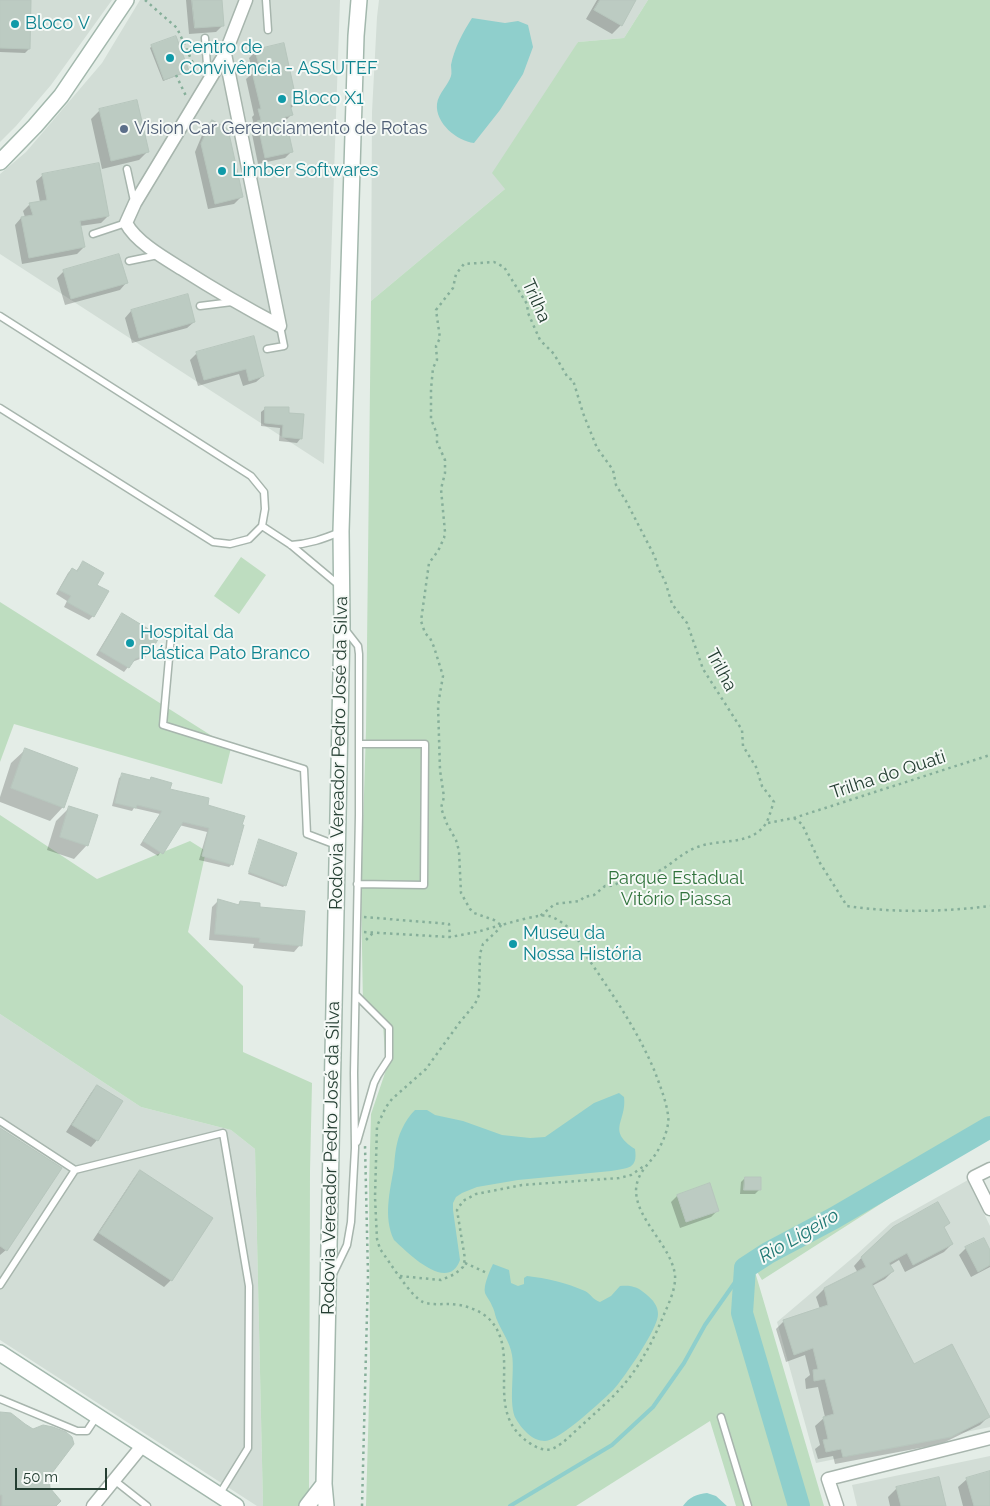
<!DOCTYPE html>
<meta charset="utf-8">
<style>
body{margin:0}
#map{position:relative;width:990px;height:1506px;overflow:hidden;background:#e4ede7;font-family:Raleway,sans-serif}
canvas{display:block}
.scale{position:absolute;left:15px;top:1468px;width:92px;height:22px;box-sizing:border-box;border:2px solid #243e32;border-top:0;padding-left:6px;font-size:15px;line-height:18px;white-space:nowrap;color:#243e32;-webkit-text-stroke:4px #f5f9f6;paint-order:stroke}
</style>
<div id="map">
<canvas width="990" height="1506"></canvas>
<div class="scale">50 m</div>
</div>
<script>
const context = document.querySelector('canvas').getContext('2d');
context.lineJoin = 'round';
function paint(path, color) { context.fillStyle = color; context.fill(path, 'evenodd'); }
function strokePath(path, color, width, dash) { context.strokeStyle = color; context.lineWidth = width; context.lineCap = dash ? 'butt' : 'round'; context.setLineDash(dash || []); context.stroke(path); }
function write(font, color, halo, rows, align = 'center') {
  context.font = font + ' Raleway,sans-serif'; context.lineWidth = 4; context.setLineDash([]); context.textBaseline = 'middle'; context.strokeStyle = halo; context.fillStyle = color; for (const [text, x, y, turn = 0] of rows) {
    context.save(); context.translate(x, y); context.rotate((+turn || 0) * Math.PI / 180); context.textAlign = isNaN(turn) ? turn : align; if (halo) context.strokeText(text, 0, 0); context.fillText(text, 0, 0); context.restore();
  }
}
const built = new Path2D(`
 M0,0H112L51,85L16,126L0,142Z
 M140,0H340L324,464L0,254V174L26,152L102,63Z
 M379,0H648L624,38L578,42L505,189L371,301L372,112L377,17Z
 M0,1014L141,1107L231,1130L255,1149L263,1506H257L0,1340Z
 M968,1180L990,1226V1427L816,1463L777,1322L856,1255L891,1223Z
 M990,1456V1506H857L852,1485Z`);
const green = new Path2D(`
 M648,0H990V1138L893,1196L762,1280L753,1265L824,1506H736L710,1421L576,1506H366L370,1366L369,1183L371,1114L386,1070L383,1024L363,1006L361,891L366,730L371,301L505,189L492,173L578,42L624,38Z
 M241,557L266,575L239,614L214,596Z
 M0,602L231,748L222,784L14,724L0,762Z
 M0,815L97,879L190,841L206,851L188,932L243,986V1052L312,1083L310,1171L309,1492L300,1506H263L255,1149L231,1130L141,1107L0,1014Z`);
const water = new Path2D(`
 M472,18L505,23L518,21L528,25L533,47L523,74L500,110L474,143C457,141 435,123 437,104C438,94 449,84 451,76C452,73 451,68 451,65C454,49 463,32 472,18Z
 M619,1093L624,1097C627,1122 606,1130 635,1149C638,1169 628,1168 611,1171L518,1180L477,1187L462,1193L456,1197L453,1203V1210L460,1260C448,1294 407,1252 394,1240C383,1217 390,1191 394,1167C395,1155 396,1141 402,1129C405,1122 410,1115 415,1110H427L435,1115L463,1121L502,1135L530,1138L545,1137L594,1103Z
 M493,1264L509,1270L511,1283L518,1286L524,1284V1278L527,1276C546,1278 567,1283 585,1291C591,1294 593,1300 600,1302L611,1296L620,1286C632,1285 638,1287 647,1295C653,1300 658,1306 658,1314C659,1327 624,1378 614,1389C603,1400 559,1441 545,1441C532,1441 522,1429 516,1419C508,1405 515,1372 512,1355C510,1342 502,1332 497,1320C495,1316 495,1311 492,1306C491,1302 486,1296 485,1293C483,1286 490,1270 493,1264Z
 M707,1493L716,1496L727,1506H683C689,1497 697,1494 707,1493Z`);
const shadow = new Path2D(`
 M0,0H30L29,49L25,53L0,52Z
 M186,0H220L223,25L216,32L189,34Z
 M597,0H635L621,25L612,34L586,19Z
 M152,46L186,72L163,81L150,48Z
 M256,51L296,103L290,109L291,115L285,121L292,151L285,158L258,164L251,129L254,125L252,117L254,115L246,79L253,73L249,58Z
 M100,110L148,151L139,160L102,169L91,119Z
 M212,121L241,197L234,204L208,209L195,152L205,128Z
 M43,175L108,216L101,223L80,226L84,247L77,254L22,264L15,225L21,218L25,217L23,211L30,204L40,202L36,181Z
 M64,271L126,283L120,290L65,305L57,278Z
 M131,311L194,322L187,328L132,343L125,318Z
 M253,337L263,376L256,382L243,386L239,374L198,386L190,360L197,353Z
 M266,408L287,414L301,438L297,443L279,441L280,428L261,426V412Z
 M83,562L96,585L93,616L89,620L64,607L67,601L56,594L68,573L72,569L76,571Z
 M122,615L149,653L145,657L132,662L124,672L96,655L118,619Z
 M25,750L63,807L50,821L0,802V797L11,763Z
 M123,775L148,781L151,779L169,790L206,806L232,864L229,867L199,860L207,832L179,825L158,856L140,845L160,814L134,808L132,811L112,806L119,778Z
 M70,807L87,845L74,859L47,850L56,821Z
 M260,841L285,885L283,887L248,874Z
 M219,900L237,906L240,902L259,908L300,945L294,952L253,948L254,944L209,940L212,907Z
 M97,1086V1140L91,1147L66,1132L91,1093Z
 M0,1130L6,1250L0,1255Z
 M140,1171L212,1218L171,1280L164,1287L93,1240L134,1178Z
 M745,1178L759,1190L755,1194H740L741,1182Z
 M677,1196L718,1210L711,1217L680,1228L671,1202Z
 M948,1223L943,1228L952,1244L944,1252L905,1272L899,1260L889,1266L893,1271L885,1279L872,1286L913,1365L988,1417L980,1425L941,1444L835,1464L833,1456L818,1459L815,1449L820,1445L815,1426L825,1417L818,1387L806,1389L805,1379L810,1375L805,1355L786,1362L776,1329L784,1321L820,1309L816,1297L824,1289L858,1273L854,1266L862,1257Z
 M966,1248L990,1253V1267L971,1277L959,1255Z
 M0,1414L49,1488L55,1506H0Z
 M990,1473V1506H963L958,1487L967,1479Z
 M897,1488L944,1506H890L888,1497Z`);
const stream = new Path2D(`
 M510,1506L612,1445L653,1407L684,1363L705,1325L745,1268`);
const river = new Path2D(`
 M799,1506L742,1313L745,1268L768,1253L834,1218L990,1127`);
const building = new Path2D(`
 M0,0H31L30,49L0,48Z
 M192,0H222L224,26L195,28Z
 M600,0H636L622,26L594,10Z
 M176,36L189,71L164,80L151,45Z
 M284,43L297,103L290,105L293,115L285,117L293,152L265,158L257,121L261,120L258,109H261L252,72L260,70L255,50Z
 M137,100L149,152L111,161L99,109Z
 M212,120L228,129L243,197L215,204L201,144Z
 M99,163L109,216L80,221L85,247L29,258L21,217L33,215L29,203L47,200L42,174Z
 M119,254L128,283L71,299L63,270Z
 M188,294L195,322L139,338L131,310Z
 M254,336L264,376L249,381L246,369L204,380L196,352Z
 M265,407H289V413L304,414L302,439L282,437L283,425L265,423Z
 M83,561L104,573L97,585L109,591L94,617L67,602L71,596L59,590L72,568L77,571Z
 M122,613L160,636L150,653L135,659L129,668L100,651Z
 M25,748L78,768L64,808L11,788Z
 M122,773L150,780L151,777L172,783L170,789L209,798L208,805L245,816L242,825H244L233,865L202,856L209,828L183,822L163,854L143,841L162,811L137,805L136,808L115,803Z
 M69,806L98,815L88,846L60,837Z
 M259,839L297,853L286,886L249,872Z
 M218,899L239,905L240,901L260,903V907L305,911L302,946L259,942L260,938L215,934Z
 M97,1085L123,1101L98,1141L72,1125Z
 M0,1128L62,1168L7,1251L0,1246Z
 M140,1170L213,1218L172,1281L99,1233Z
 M745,1177H761V1190H744Z
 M710,1183L719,1211L686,1222L677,1195Z
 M938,1202L950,1223L944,1227L953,1244L913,1265L907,1253L889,1263L894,1271L872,1284L914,1364L952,1344L990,1417L951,1437L843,1457L841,1449L826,1452L823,1440L828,1439L823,1417L834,1414L825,1379L814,1381L813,1370L818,1369L813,1348L794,1355L783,1320L828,1305L824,1288L866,1267L861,1257L893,1227Z
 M984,1238L990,1250V1265L978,1272L965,1247Z
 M0,1412L11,1413L25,1424L33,1429L43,1425L53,1427L66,1432L72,1437L74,1444L49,1477L50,1488L61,1501L56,1506H2V1495H0Z
 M990,1471V1506H974L966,1478Z
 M939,1477L946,1506H901L896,1487Z`);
const path = new Path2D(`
 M145,0L177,28L197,72
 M176,75L186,96
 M794,818L802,824L820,863L847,906C895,913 942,912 990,906
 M768,823L794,818L990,755
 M364,917L449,924L450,937
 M501,925L499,929L483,944L480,954L479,995L475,1004L460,1022L426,1069L392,1099L386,1107L377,1126L375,1197L377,1239L380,1249C389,1261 411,1297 423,1302C431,1305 440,1304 448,1304C463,1304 482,1310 492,1322C521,1358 482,1413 531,1444C537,1448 546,1452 554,1448C563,1444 573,1433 581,1426C594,1414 608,1402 620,1389C640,1367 654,1339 665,1312C670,1301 676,1287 675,1275C671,1245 636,1220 636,1190C637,1172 649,1165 657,1152C663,1142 670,1126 668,1115C666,1100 660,1086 655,1072C637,1029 611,992 585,954C580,947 579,938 573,932C567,926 557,918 549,916C541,913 510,923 501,925L494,920L474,913L470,909L461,893L459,851L456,840L447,824L441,808L444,797L440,770L438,705L443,676L434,647L430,638L425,633L421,621L429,563L438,551L444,538L445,532L441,489L445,473V460L437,442V434L431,419V389L433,368L437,360L436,346L440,338L436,310L453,288L456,274L464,264L494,262L504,267L527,304L528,313L540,340L554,354L568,378L573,380L583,413L597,448L613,470L616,485L626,501L655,557L658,568L665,581L672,604L687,623L703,669L742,730L743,746L756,767L762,786L774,802C769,814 769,824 758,832C740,845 716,839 695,848C682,853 672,864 659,871C649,876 641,873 633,876C623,879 616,887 605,886L594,895L584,897L580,901L555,904L540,916
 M364,932L450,937L477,932L501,925
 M366,940L373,933
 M465,1263L487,1273
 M400,1276L441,1280L455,1274L463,1267L465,1259L457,1210L463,1201L476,1194L522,1185L619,1178L631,1175L644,1166
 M362,1506L368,1275L365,1145`);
const lane = new Path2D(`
 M266,0L268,30
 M205,38L208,78
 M127,169L134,201
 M93,234L126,223
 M129,261L158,255
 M200,306L232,302
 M0,316L251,476L264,492L265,509L262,526L249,539L230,544L213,542L0,408
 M267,349L284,346L280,326
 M262,526L291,545L340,586
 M291,545C309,544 323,539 340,532
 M171,636L163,725L304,769L307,834L336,845
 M357,884L424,885L425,744H359
 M356,995L389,1028V1058L378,1075L374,1083L357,1142
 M0,1121L75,1170L0,1285
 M75,1170L223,1133L249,1286L248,1448L219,1495
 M333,1274L347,1245L351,1222L355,1148L354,1073L359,815V654L358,646L344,628
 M0,1399L77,1431H87L97,1416
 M721,1417L748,1506
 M114,1480L147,1506`);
const street = new Path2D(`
 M225,54L280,326C246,308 215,290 182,269C164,258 136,242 126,223L135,203L225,54L246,0
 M990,1169L974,1177L990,1209
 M93,1506L142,1446
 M837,1506L828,1479L990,1438`);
const secondary = new Path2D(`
 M0,162L35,126L61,96L126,0
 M0,1353L236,1506
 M307,1506L324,1484
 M326,1506L324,1484L342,625L341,531L356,36L359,0`);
const markers = [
 [15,24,5,"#0f9aa8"],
 [170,58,5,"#0f9aa8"],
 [282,99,5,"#0f9aa8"],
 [124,129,5,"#5c6f8a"],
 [222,171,5,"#0f9aa8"],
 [130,643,5,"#0f9aa8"],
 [513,944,5,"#0f9aa8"]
];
const cultureNames = [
 ["Bloco V",25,24],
 ["Centro de",180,48],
 ["Convivência - ASSUTEF",180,69],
 ["Bloco X1",292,99],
 ["Limber Softwares",232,171],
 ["Hospital da",140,633],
 ["Plástica Pato Branco",140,654],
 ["Museu da",523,934],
 ["Nossa História",523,955]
];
const serviceNames = [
 ["Vision Car Gerenciamento de Rotas",134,129]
];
const streetNames = [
 ["Trilha",536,301,66],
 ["Trilha",721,670,62],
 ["Rodovia Vereador Pedro José da Silva",339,753,-89],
 ["Trilha do Quati",888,775,-18],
 ["Rodovia Vereador Pedro José da Silva",331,1158,-89]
];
const parkNames = [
 ["Parque Estadual",676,879],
 ["Vitório Piassa",676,900]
];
const waterNames = [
 ["Rio Ligeiro",799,1236,-30]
];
paint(built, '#d2ddd6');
paint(green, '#beddc0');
paint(water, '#8fcfcc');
paint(shadow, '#0003');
strokePath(stream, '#8fcfcc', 4);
strokePath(river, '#8fcfcc', 22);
paint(building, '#bccbc2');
strokePath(building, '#b7c6bd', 1);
strokePath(lane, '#a7b5ad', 9);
strokePath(street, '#a7b5ad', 15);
strokePath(secondary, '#a3b8ad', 18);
strokePath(path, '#86af9a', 2.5, [2.5, 4]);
strokePath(lane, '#fff', 6);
strokePath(street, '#fff', 12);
strokePath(secondary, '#fff', 15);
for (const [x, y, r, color] of markers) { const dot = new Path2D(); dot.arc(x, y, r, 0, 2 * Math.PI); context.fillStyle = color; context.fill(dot); strokePath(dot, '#f5f9f6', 2); }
write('18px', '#0d838f', '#f5f9f6', cultureNames, 'left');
write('18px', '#4e5e75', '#f5f9f6', serviceNames, 'left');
write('18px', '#243e32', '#f5f9f6', streetNames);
write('18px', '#30733c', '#f5f9f6', parkNames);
write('italic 19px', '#207874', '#f5f9f6', waterNames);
</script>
